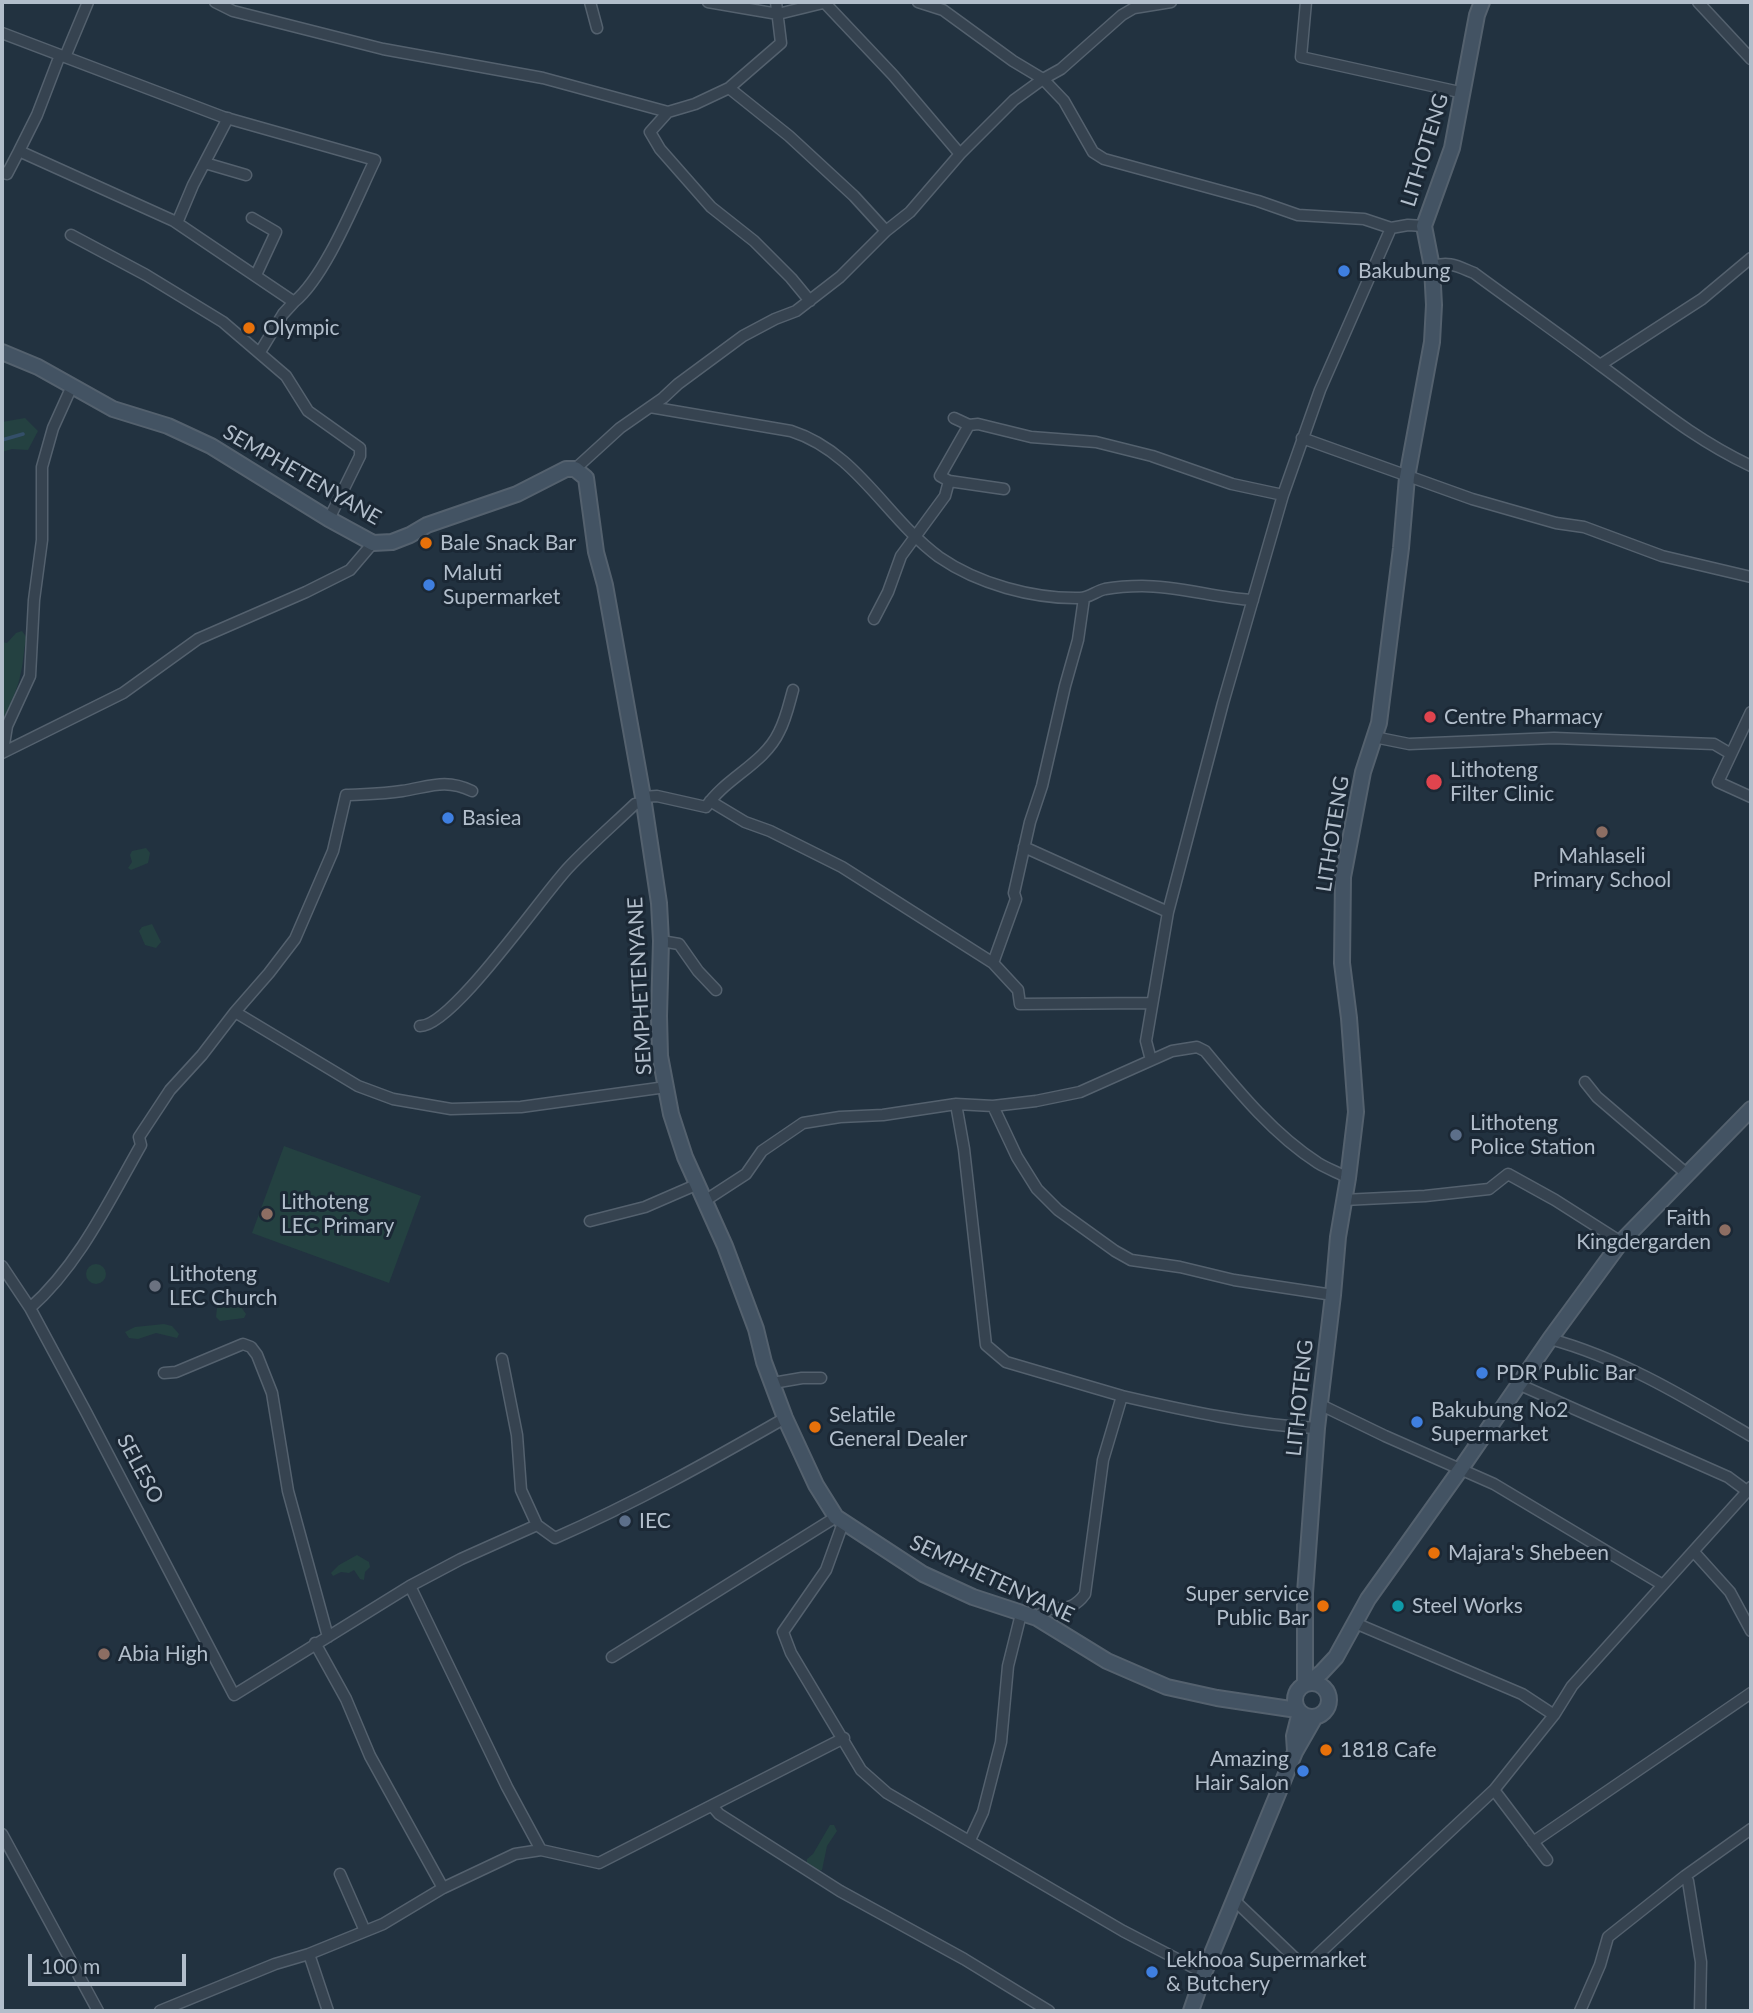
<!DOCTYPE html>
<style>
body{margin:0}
#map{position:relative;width:1753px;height:2013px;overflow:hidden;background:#223240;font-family:Lato,sans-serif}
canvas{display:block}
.frame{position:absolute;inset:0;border:4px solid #b2becb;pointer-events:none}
.scale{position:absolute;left:28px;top:1954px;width:158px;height:32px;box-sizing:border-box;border:4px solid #b2becb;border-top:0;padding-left:9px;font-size:21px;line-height:24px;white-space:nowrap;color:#b2becb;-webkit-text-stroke:5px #1b2835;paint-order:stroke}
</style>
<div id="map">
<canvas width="1753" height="2013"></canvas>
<div class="frame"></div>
<div class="scale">100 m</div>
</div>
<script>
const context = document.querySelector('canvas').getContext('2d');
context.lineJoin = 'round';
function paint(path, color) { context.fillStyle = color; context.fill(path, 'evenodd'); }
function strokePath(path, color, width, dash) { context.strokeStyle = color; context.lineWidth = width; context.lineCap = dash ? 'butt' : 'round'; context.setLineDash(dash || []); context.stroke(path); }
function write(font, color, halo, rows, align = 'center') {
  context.font = font + ' Lato,sans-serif'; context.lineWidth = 6; context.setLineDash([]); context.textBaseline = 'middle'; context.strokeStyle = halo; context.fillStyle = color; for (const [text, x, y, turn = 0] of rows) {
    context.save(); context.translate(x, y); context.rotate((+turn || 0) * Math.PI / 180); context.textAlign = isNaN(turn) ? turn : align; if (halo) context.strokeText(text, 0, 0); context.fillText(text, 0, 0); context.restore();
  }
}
const green = new Path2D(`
 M25,418L38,431L28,450L12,449L2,452V422Z
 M22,631L27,638C23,649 24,661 21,672C18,688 10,707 2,721V642L7,643L16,633Z
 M146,848L150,853L148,863L131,870L128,868L132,862L130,855L132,851Z
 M152,924L161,942L156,948L145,945L139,931L142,927Z
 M284,1146L421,1196L389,1283L252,1233Z
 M86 1274a10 10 0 1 1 20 0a10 10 0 1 1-20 0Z
 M231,1301L239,1304L246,1314L244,1318L220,1321L216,1317L217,1308L226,1303L230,1305Z
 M164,1324L172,1326L179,1334L177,1338L156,1333L138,1339L129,1338L125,1332L135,1327Z
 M357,1555L369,1562L370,1567L365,1572L364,1580L360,1579L354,1570L349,1573L341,1572L333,1576L331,1573L339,1565Z
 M830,1825H834L837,1831L827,1846L822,1870L818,1871L807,1863V1859L813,1854Z`);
const stream = new Path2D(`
 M2,440L23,434`);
const minor = new Path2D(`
 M215,2L233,11L383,49L543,78L668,112L695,104L729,88L781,43L776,2
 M590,2L597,28
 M708,2L778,14L827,2
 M824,2L893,75L960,154
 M918,2L943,10L1013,61L1043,79L1064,101L1093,152L1104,159L1258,201L1298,215L1364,219L1391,228
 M1306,2L1301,57L1464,93
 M1698,2L1751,59
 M2,33L223,117L375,160C356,199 326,276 294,302
 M65,57L88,2
 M729,88L789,136L854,196L886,231
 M668,112L650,132L660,149L711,207L754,241L791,278L810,301
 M19,151L37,115L60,55
 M205,163L246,175
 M2,172L7,174L19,151L174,221L294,302L283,314L260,352
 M252,218L276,232L256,275
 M177,223L193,185L228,118
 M71,235L146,275L223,322L286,376L308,411L360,448V456L329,519
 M1432,267C1448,260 1459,267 1474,273C1516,304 1559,334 1600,365C1652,403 1692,438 1751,466
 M1600,365L1702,299L1751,258
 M650,407L791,431C857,452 886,518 939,557C978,584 1033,599 1080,598C1089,598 1096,591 1105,589C1116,587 1131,586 1142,586C1179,586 1216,598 1253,600
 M954,418L969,425L978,424L1031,437L1096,442L1152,456L1232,484L1283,495
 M969,425L940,476L949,481L1004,489
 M1302,438L1472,499L1556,523L1584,527L1662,556L1751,577
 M575,469L620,428L663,398L678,384L743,336L775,319L796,311L840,277L886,231L910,212L960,154L1014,100L1043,79L1061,69L1122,15L1134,8L1171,2
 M1084,598L1078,640L1065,686L1042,786L1030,822L1014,893L1016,899L993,963L1018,990L1020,1004L1152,1003
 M874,619L888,592L901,556L945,496L949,481
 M1751,712L1718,782L1751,797
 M1374,737L1409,744L1554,738L1714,744L1731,754
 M3,751L7,726L30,676L34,600L42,540V467L53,428L72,386
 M2,753L123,693L198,639L306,592L350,570L373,543
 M643,797L657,796L706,807C725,778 764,764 779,732C786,719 789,704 793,690
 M710,801L745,822L770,831L842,867L993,963
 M1024,847L1168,912
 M661,941L679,944L698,971L716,990
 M235,1012L269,973L295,939L333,851L346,795C365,794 384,794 402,791C429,787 445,778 472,791
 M420,1026C452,1027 543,894 569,867C590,845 613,825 635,804L644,803
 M1151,1060L1146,1041L1168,912L1223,703L1283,495L1320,390L1391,228L1408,225L1424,226
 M1585,1082L1597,1097L1687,1174
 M956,1104L964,1149L986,1345L1006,1362L1122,1396
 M993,1106L1017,1157L1037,1189L1058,1210L1115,1251L1131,1260L1180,1267L1234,1280L1333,1295
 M706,1200L746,1174L762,1151L803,1123L840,1117L883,1115L956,1104L993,1106L1036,1101L1080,1092L1172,1051L1197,1047L1205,1051C1238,1091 1274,1135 1318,1163C1328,1169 1339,1173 1348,1178
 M1343,1200L1425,1196L1489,1189L1508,1174L1555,1200L1621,1242
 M590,1221L645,1207L698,1184
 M2,1266L30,1308L86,1412L234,1695L410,1586L461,1559L537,1525L555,1538C635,1503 710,1461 785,1418
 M30,1308C79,1265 109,1201 141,1145L139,1137L170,1090L202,1055L235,1012L358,1086L393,1099L451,1109L521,1107L666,1087
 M1550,1339C1621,1358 1688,1399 1751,1436
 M502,1359L517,1435L521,1490L537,1525
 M164,1373L176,1372L243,1344L251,1347L257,1355L272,1393L288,1491L328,1637
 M773,1383L802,1378H821
 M1518,1384L1728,1477L1747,1491
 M1321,1405L1385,1436L1494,1484L1663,1585
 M843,1523L826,1570L783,1632L791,1653L861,1770L887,1793L1123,1931L1204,1973
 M1694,1552L1730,1592L1751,1631
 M410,1586L507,1787L541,1850
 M1037,1618C1052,1599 1067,1619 1085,1594L1103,1460L1122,1396C1187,1411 1251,1425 1317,1428
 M1355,1623L1522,1694L1554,1715
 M315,1643L346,1699L370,1756L443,1888
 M612,1657L836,1517
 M1494,1790L1547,1860
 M713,1807L719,1814L840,1891L964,1959L1049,2011
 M2,1834L98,2011
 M970,1840L983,1812L1001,1742L1008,1666L1021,1614
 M1533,1842L1751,1693
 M340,1874L365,1931
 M1685,1876L1688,1881L1701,1962L1700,2011
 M1234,1900L1299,1962H1310L1494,1790L1554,1715L1572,1686L1751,1487
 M309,1954L328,2011
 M160,2011L275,1964L309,1954L383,1924L443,1888L515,1854L541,1850L599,1863L844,1738
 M1580,2011L1600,1965L1608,1937L1685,1876L1751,1829`);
const secondary = new Path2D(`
 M2,352L38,367L113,409L168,426L211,446L329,519L373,543L392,542L410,535L427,525L517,494L566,469H575L586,478L596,552L605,585L643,797L659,903L661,941L659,1016L660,1056L671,1114L685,1157L725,1246L756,1329L764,1362L785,1418L816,1485L836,1517L923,1574L973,1597L1037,1618L1107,1661L1167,1687L1217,1698L1297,1710
 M1295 1700a17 17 0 1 1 34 0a17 17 0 1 1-34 0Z
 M1308,1683L1322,1672L1336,1657L1368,1599L1460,1470L1550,1339L1621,1242L1751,1109
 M1305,1684V1593L1317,1428L1333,1295L1338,1237L1348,1178L1356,1112L1349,1018L1342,963L1343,877L1363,772L1379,723L1401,548L1407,477L1432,342L1434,305L1432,267L1424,226L1452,148L1477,15L1482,2
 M1295,1751L1294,1736L1300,1712
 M1191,2011L1204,1973L1295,1752L1315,1717`);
const markers = [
 [1344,271,7,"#3f7fe0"],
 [249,328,7,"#e8710a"],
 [426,543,7,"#e8710a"],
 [429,585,7,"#3f7fe0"],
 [1430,717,7,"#e0444e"],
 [1434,782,9,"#e0444e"],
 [448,818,7,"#3f7fe0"],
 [1602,832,7,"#8d6e63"],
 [1456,1135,7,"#5c6f8a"],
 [267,1214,7,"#8d6e63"],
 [1725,1230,7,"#8d6e63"],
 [155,1286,7,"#6b7280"],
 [1482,1373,7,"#3f7fe0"],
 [1417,1422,7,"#3f7fe0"],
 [815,1427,7,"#e8710a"],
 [625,1521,7,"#5c6f8a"],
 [1434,1553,7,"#e8710a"],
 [1323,1606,7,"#e8710a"],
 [1398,1606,7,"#0f9aa8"],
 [104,1654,7,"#8d6e63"],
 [1326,1750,7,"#e8710a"],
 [1303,1771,7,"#3f7fe0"],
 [1152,1972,7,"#3f7fe0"]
];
const streetNames = [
 ["LITHOTENG",1425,150,-73],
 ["SEMPHETENYANE",302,475,30],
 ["LITHOTENG",1333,834,-81],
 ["SEMPHETENYANE",640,986,-93],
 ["LITHOTENG",1300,1398,-84],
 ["SELESO",140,1469,62],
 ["SEMPHETENYANE",992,1579,25]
];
const poiNames = [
 ["Bakubung",1358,271],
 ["Olympic",263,328],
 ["Bale Snack Bar",440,543],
 ["Maluti",443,573],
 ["Supermarket",443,597],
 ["Centre Pharmacy",1444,717],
 ["Lithoteng",1450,770],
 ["Filter Clinic",1450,794],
 ["Basiea",462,818],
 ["Mahlaseli",1602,856,"center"],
 ["Primary School",1602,880,"center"],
 ["Lithoteng",1470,1123],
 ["Police Station",1470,1147],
 ["Lithoteng",281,1202],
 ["LEC Primary",281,1226],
 ["Faith",1711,1218,"right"],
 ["Kingdergarden",1711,1242,"right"],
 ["Lithoteng",169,1274],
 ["LEC Church",169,1298],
 ["PDR Public Bar",1496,1373],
 ["Bakubung No2",1431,1410],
 ["Supermarket",1431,1434],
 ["Selatile",829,1415],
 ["General Dealer",829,1439],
 ["IEC",639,1521],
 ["Majara's Shebeen",1448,1553],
 ["Super service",1309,1594,"right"],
 ["Public Bar",1309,1618,"right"],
 ["Steel Works",1412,1606],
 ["Abia High",118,1654],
 ["1818 Cafe",1340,1750],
 ["Amazing",1289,1759,"right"],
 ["Hair Salon",1289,1783,"right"],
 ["Lekhooa Supermarket",1166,1960],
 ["& Butchery",1166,1984]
];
paint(green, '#244141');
strokePath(stream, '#344f69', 3.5);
strokePath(minor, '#54616e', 13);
strokePath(secondary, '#54616e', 18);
strokePath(minor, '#364350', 10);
strokePath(secondary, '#435363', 14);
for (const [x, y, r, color] of markers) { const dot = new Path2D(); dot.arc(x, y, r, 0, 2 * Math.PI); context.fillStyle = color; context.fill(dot); strokePath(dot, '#1b2835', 2.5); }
write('21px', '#b2becb', '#1b2835', streetNames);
write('21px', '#b2becb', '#1b2835', poiNames, 'left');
</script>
